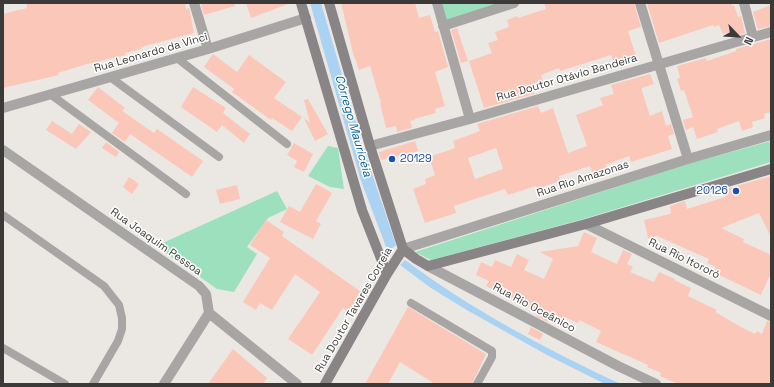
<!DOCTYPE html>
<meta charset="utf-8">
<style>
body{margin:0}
#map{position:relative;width:774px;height:387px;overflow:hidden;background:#ebe8e3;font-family:"Space Grotesk",sans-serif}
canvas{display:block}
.frame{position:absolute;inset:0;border:4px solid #3b3a38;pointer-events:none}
.north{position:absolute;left:718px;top:16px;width:40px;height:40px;-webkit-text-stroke:3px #fff;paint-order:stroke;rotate:115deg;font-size:11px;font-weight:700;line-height:16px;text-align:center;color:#3b3a38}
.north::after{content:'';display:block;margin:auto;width:14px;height:18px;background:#3b3a38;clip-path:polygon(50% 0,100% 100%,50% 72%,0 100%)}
</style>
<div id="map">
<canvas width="774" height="387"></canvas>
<div class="frame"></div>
<div class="north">N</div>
</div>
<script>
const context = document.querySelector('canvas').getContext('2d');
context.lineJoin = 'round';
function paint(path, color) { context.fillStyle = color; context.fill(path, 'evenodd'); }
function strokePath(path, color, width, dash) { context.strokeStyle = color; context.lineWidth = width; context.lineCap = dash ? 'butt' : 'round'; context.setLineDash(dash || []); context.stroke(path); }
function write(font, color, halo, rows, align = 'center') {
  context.font = font + ' "Space Grotesk",sans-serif'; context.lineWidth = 3; context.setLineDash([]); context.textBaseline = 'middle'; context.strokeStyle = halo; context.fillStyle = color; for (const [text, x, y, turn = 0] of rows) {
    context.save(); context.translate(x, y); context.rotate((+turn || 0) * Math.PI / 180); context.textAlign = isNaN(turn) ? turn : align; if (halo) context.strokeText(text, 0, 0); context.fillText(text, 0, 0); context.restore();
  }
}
const green = new Path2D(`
 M437,3H504L443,22Z
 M771,141V162L580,220L431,260L415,252L691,163Z
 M328,146L338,148L344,189L330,187L308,176Z
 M277,191L287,209L268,218L247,247L257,254L234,292L217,289L156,246Z`);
const water = new Path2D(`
 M310,3H321L364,150L396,245L388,252L361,181Z
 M405,260C471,309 545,349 621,384H605L547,355L465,309L431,288L400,265Z`);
const building = new Path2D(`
 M26,3H185L186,9L189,8L194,33L141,47V49L125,53L126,55L87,64L58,73L59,75L3,88V14L27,8Z
 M207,3H234L235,6L204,15L201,5Z
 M246,3H288V4L251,18Z
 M341,3H415L419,18L430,15L435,32L438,31L448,67L435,72L445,106L435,109L436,113L414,119L415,120L410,121L412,128L397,132L396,126L386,128L380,103H381L370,66L359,70L353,53Z
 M544,3H634L641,27L628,31L636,56L614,63L611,55L560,71L559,68L541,75L545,86L533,90L534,94L484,108L469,61L492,53L488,43L498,40L495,32L509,27L507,20L517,16L518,18L546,9Z
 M647,3H731L732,6L734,5L738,17L741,16L745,33L732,37L730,32L723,34L719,25L714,27L713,25L659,43Z
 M771,5V26L758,29L753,12Z
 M457,28L468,61L461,63L451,30Z
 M771,39V112L764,114L765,118L752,122L753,127L742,131L739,121L717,129L718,132L697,139L693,127L686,130L683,120L693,117L684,90L681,91L677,79L680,78L677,66L706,58L707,61L736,51V49Z
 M213,54L237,72L249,55L286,82L274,98L302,117L292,131L272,118L271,120L232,92L234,89L204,67Z
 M650,74L654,84L642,88V91L650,116L662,111L666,126L671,124L674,134L668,136L672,149L631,162L629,156L605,165L607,169L593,174L590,166L559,176L560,181L537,189L536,186L508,195L505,189L454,206L456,213L425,223L413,189L426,184L425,179L435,175L429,157L455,148L453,141L480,131L477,124L538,106L541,113L553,108L568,153L587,146L576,115L603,105L600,98L614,94L611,85ZM496,148L503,169L475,179L468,158Z
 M98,87L125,108L122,111L154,133L157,129L203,161L192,177L130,134L125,142L112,133L119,123L88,100Z
 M193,87L226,108L223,113L250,134L244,143L222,125L217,132L181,107Z
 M308,99L328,134L315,141L304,118L310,123L304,100Z
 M52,121L72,134L79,124L91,132L76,149L46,130Z
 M415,141L418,151L381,160L379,152Z
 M106,142L119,152L116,157L102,148Z
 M294,143L313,154L304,172L294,167L297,161L287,155Z
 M771,176V237L759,213L721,228L744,239L743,242L771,255V273L761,295L713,272L716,267L707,263L709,259L657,236L648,238L644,220L670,214L671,213L670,206L685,201L687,209L725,197L723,190Z
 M129,177L139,184L132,194L123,187Z
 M316,184L332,193L316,221L321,224L313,239L280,222L289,206L300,212Z
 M237,185L240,199L220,204L216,190Z
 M266,220L284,232L282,236L364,294L351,314L343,308L312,355L288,339L320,292L295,274L272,310L260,303L256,310L243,302L270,258L250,245Z
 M584,232L597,238L591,252L617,264L623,250L632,254L627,264L633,267L630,272L654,282L659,272L675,279L674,280L691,288L688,296L717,310L715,312L741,327L755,334L757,331L762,334L767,321L771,322V384H678L660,376L661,373L647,367L648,365L596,342L601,331L579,320L578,323L564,317L561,323L550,318L548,322L536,316L538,312L486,286L489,281L476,275L481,262L492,267L495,260L511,267L517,254L529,260L524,270L544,279L553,259L540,252L578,246Z
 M408,307L486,354L472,384H435L400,362L388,384H365Z
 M531,327L543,334L540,340L528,334Z
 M233,349L267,378L263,384H208Z`);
const lane = new Path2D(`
 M177,58L287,144
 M110,77L219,157
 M50,94L186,194
 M3,215L104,286L119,305L122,318V329L118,341L93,384
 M411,303L492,351V357L477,384
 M3,348L65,384`);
const street = new Path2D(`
 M194,3L208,49
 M437,3L470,119
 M640,3L688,159
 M744,3L753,37
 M443,26L514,3
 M3,108L208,49L306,18
 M370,146L470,119L771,32
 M3,150L199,286L206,294L209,313L297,384
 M586,224L771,316
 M403,249L688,159L771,135
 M428,266L618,366L656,384
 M164,384L209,313`);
const secondary = new Path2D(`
 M301,3L362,210L387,274
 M329,3L370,146L403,249
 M403,249L416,259L428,266L586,224L771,169
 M325,384L387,274L403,249`);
const markers = [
 [392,159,4,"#1a4fb4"],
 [736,191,4,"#1a4fb4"]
];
const streetNames = [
 ["Rua Leonardo da Vinci",151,53,-16],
 ["Rua Doutor Otávio Bandeira",567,78,-16],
 ["Rua Rio Amazonas",583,179,-18],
 ["Rua Joaquim Pessoa",156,242,35],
 ["Rua Rio Itororó",684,259,26],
 ["Rua Rio Oceânico",534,308,28],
 ["Rua Doutor Tavares Correia",354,310,-60]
];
const transitNames = [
 ["20129",400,159],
 ["20126",728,191,"right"]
];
const waterNames = [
 ["Córrego Mauricéia",353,126,74]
];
paint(green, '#9ce0be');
paint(water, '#aad2f3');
paint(building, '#fbc7b9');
strokePath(lane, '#a8a5a5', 8);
strokePath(street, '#a8a5a5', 10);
strokePath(secondary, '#898485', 10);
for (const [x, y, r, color] of markers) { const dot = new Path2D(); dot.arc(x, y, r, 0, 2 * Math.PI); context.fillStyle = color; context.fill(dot); strokePath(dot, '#fff', 1.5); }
write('11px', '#3b3a38', '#fff', streetNames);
write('11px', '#164399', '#fff', transitNames, 'left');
write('italic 12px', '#075d8f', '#fff', waterNames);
</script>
